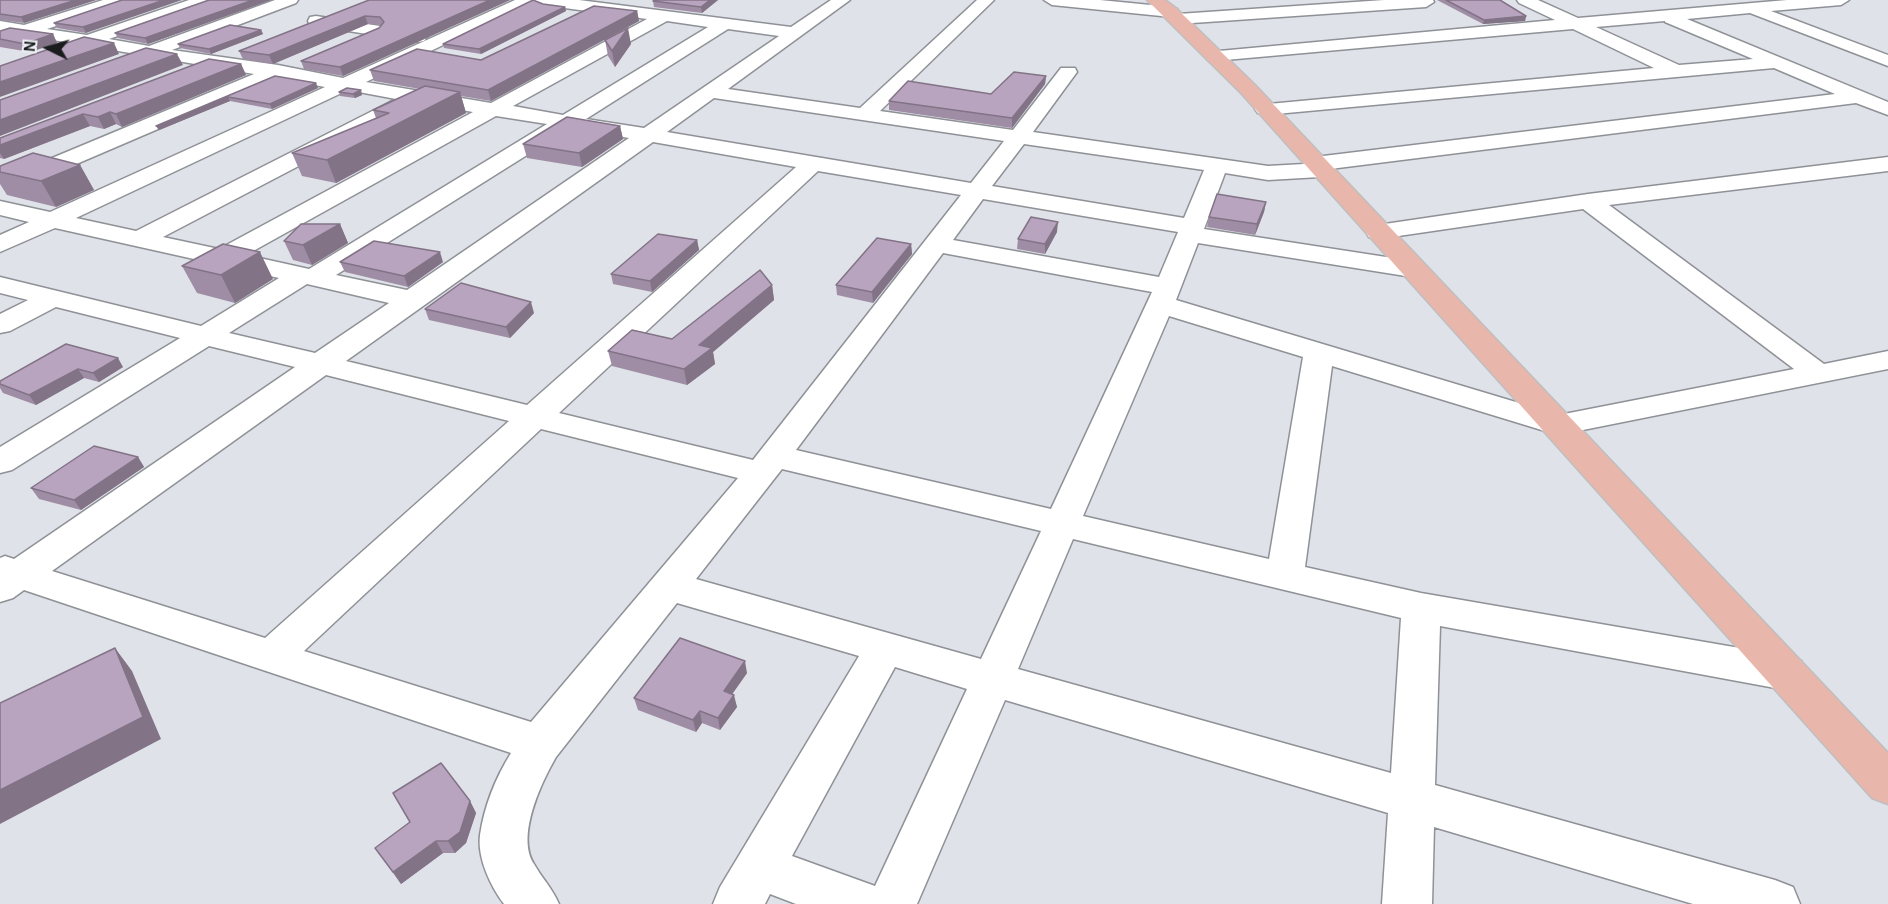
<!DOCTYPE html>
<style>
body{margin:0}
#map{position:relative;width:1888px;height:904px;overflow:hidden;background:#dfe2e8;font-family:"Alegreya Sans",sans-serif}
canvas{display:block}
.north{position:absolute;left:18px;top:18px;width:60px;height:60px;-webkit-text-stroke:4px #ecf0f5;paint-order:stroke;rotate:275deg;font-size:16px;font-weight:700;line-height:24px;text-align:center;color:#1b1c1e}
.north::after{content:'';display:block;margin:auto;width:21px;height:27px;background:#1b1c1e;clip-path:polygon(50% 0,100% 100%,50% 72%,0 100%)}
</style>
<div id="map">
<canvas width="1888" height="904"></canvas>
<div class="north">N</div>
</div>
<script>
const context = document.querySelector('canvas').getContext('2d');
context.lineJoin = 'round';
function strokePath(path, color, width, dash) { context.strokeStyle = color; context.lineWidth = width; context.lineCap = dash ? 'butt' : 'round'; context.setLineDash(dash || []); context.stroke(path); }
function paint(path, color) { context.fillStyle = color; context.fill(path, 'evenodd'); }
const minor = new Path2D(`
 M103,0H127L125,3L47,29L87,35L189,0H213L211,3L109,39L149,46L275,0H298L296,3L172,50L278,65L343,78L515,0H579L791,27L831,0H850L728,89L860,108L977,0H994L880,111L1013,130L1061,68H1075L1077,72L1033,132L1268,166L1304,164L1307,159L1315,157L1835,94L1774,68L1265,115L1258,113L1255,109L1258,105L1654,68L1573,29L1214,61L1208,60L1205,56L1208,52L1555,20L1519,3L1517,0H1538L1578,18L1787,0H1849L1841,5L1771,11L1888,55V66L1750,13L1687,19L1888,102V115L1856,103L1330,169L1328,175L1320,177L1268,180L1225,173L1204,229L1412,261L1421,263L1425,269L1421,275L1412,277L1198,243L1176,300L1559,415L1794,369L1583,209L1378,239L1369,237L1366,232L1369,227L1378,225L1588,194L1888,157V171L1609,205L1824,364L1888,351V369L1558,435L1332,366L1305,567L1421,593L1786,656L1801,661L1807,673L1801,685L1786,690L1440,626L1435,785L1775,880L1793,887L1800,904H1693L1434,827L1432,904H1382L1388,813L1005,700L917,904H796L770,894L765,904H713L720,887L859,656L677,603L556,757C541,783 516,836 534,864C543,880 551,886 559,904H504C491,887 477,858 480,835C484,807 496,777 511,753L24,590L13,598L0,602V558L5,556L14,559L295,367L209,346L12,470L0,473V447L180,338L56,307L10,331L0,333V314L28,300L0,293V277L201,326L279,278L55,228L0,252V235L29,222L0,215V201L50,212L325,87L277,78L32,183L24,185L16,183L13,178L16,173L254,74L0,31V21L24,25ZM535,1L542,5L647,19L491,103L366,82ZM667,21L708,27L563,115L513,106ZM1665,21V22L1753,59L1679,65L1596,27ZM728,29L779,36L644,128L586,119ZM348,90L396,99L136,231L76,218ZM714,98L1004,141L971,183L667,132ZM419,103L473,112L219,249L163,237ZM496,116L547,124L309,269L246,255ZM570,128L629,138L407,290L336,275ZM653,142L796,167L527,405L346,361ZM1024,144L1204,170L1184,218L992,186ZM818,171L961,195L753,460L559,413ZM983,199L1178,232L1159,277L953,240ZM943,253L1152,292L1051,509L796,450ZM307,284L389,303L315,353L229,333ZM1169,316L1303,357L1269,559L1083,516ZM326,375L509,421L265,638L52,571ZM541,429L738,478L531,722L304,651ZM782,469L1041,531L981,659L696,579ZM1073,539L1401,618L1391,773L1018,669ZM895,667L967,689L875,886L792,856Z
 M1044,0H1100L1171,7L1177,9L1178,14L1384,0H1433L1434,2L1426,7L1178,24L1172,23L1171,17L1052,5Z
 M316,16L418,32L424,33L427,37L424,41L418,42L310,25L308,21L310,17Z`);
const major = new Path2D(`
 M1147,0H1165L1177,9L1255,85L1888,753V804L1872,798L1241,93Z`);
const wall = new Path2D(`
 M0,0H96L24,23L0,20Z
 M122,0L86,33L57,28L54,23Z
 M209,0H271L148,44L118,38L115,33Z
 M369,0H510L343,76L304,69L301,61L379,28L382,25L368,24L273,64L243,59L239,51Z
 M718,0L702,13L654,7L653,1Z
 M1437,0H1500L1526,16L1525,21L1483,24Z
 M565,7L566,11L481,54L444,48L443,44Z
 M637,11L639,21L491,101L461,96L466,113L336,183L302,176L292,153L376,118L373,110L420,89L374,81L370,70L481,60Z
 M261,30L263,34L211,54L180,48L178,44Z
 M0,31L53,34L57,43L30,52L0,47Z
 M605,40L631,44L615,67L608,56Z
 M241,64L246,75L122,127L116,124L104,129L90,126L4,159L0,158V138Z
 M275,76L318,88L272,109L230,101L159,130L156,126Z
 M1046,76L1045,84L1012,128L889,110V101L991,94Z
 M339,92L362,95L355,98L340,96Z
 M620,126L623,139L582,167L527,158L523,144Z
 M80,165L94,190L56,207L7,195L0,184V166Z
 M1266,202L1264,212L1255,235L1207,227L1209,217Z
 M340,224L348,243L312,265L293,260L284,241Z
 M1057,232L1045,254L1017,249L1018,239Z
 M697,240L699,250L652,292L613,284L611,274Z
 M911,244L912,254L873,303L837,295L836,285Z
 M340,262H443L408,287L345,272Z
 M182,266L273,279L235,303L197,293Z
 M772,285L774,300L713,352L715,364L687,385L612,366L608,351L672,339Z
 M425,309L534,313L510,338L429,320Z
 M66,344L123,367L99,382L84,378L36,405L3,393L0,388V381Z
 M138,457L144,467L81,510L39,499L31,488Z
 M747,673L732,694L737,707L720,730L702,723L696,732L638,710L634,698Z
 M470,801L476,813L466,843L455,853H443L401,884L375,848Z`);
const shadedWall = new Path2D(`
 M76,0H96L24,23L21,17Z
 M164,0H182L86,33L83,27Z
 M253,0H271L148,44L145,38Z
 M490,0H510L343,76L340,67Z
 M710,0H718L702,13L701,7Z
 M565,7L566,11L481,54L479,49Z
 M637,11L639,21L491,101L488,90Z
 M365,16L368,24L273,64L269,55Z
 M1526,16L1525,21L1483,24L1484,20Z
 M628,28L631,44L615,67L612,51Z
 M261,30L263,34L211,54L209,49Z
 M53,34L57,43L30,52L25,44Z
 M114,43L119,54L0,97V82Z
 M177,54L183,65L0,136V120Z
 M241,64L246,75L122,127L116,114Z
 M1046,76L1045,84L1012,128V118Z
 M316,83L318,88L272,109L270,104Z
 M361,90L362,95L355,98L353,94Z
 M460,92L466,113L336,183L327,160Z
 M228,97L230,101L159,130L156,126Z
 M110,112L116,124L104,129L98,117Z
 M83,114L90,126L4,159L0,153V145Z
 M620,126L623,139L582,167L579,153Z
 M80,165L94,190L56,207L41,181Z
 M1266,202L1264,212L1255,235L1257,224Z
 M1058,222L1057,232L1045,254V244Z
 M340,224L348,243L312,265L303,245Z
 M697,240L699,250L652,292L650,281Z
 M911,244L912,254L873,303L872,292Z
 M260,252L273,279L235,303L221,275Z
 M440,252L443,262L408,287L404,276Z
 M772,285L774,300L713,352L715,364L687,385L684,369L699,345Z
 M531,302L534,313L510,338L506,327Z
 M118,358L123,367L99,382L93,373Z
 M78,369L84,378L36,405L29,395Z
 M138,457L144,467L81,510L74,500Z
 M115,648L132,671L161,739L0,824V790Z
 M745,661L747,673L726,703L724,691Z
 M734,695L737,707L720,730L718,718Z
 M700,711L702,723L696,732L693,720Z
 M470,801L476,813L466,843L455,853L448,841Z
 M436,841L443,853L401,884L393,872Z`);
const building = new Path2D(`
 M0,0H76L21,17L0,14Z
 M122,0H164L83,27L54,23Z
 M209,0H253L145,38L115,33Z
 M369,0H490L340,67L301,61L379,28L384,22L380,17L365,16L269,55L239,51Z
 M533,0L543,4L565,7L479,49L443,44Z
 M655,0H710L701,7L653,1Z
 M1446,0H1500L1526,16L1484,20Z
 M594,6L637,11L488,90L370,70L417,49L481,60Z
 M230,25L261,30L209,49L178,44Z
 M10,28L53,34L25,44L0,39V31Z
 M628,28L612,51L605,40Z
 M84,37L114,43L0,82V66Z
 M146,48L177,54L0,120V100Z
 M209,59L241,64L116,114L110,112L98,117L83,114L0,145V138Z
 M1014,72L1046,76L1012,118L889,101L908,81L991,94Z
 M275,76L316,83L270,104L228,97L156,126Z
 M425,86L460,92L327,160L292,153L389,113L373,110Z
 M347,88L361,90L353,94L339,92Z
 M567,117L620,126L579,153L523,144Z
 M33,153L80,165L41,181L0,172V166Z
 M1217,194L1266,202L1257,224L1209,217Z
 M1031,217L1058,222L1045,244L1018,239Z
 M301,224H340L303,245L284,241Z
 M658,234L697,240L650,281L611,274Z
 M877,238L911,244L872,292L836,285Z
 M374,241L440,252L404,276L340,262Z
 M223,244L260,252L221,275L182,266Z
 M760,270L772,285L699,345L712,348L684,369L608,351L632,330L672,339Z
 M461,283L531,302L506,327L425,309Z
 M66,344L118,358L93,373L78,369L29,395L0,384V381Z
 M94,446L138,457L74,500L31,488Z
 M680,638L745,661L724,691L734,695L718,718L700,711L693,720L634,698Z
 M115,648L143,717L0,790V703Z
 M441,763L470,801L460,832L448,841H436L393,872L375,848L410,822L393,793Z`);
strokePath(minor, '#8e9196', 3);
strokePath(major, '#bfbfc0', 3);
paint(minor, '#fff');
paint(major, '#e9b6ac');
paint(wall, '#9f8da5');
paint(shadedWall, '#827386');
paint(building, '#b9a4c0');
strokePath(building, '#827386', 1.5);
</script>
